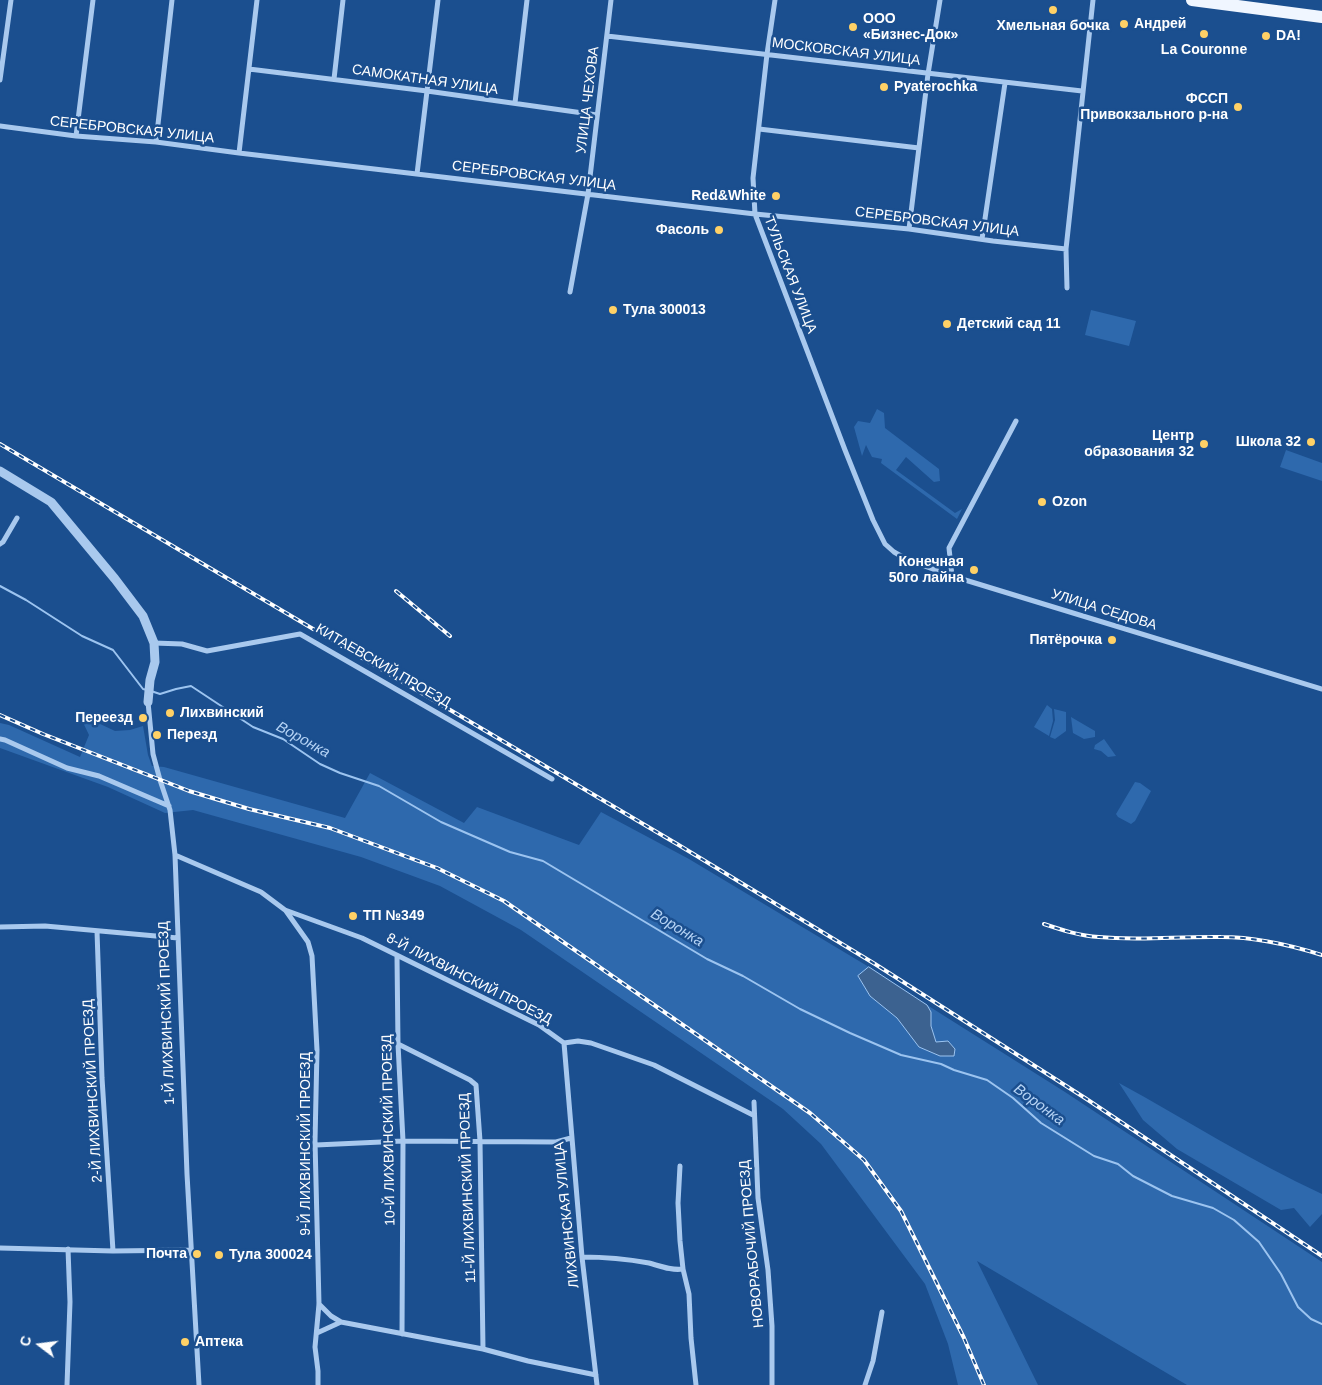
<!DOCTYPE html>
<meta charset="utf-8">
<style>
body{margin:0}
#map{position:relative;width:1322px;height:1385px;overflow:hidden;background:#1b4f8f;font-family:Helvetica,sans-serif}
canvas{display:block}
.north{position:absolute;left:15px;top:1320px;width:50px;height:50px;-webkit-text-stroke:4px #1b4f8f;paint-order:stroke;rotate:285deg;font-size:14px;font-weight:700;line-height:20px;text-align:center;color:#fff}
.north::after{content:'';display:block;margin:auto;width:18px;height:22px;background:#fff;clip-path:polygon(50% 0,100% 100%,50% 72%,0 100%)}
</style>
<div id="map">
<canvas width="1322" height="1385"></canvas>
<div class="north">С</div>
</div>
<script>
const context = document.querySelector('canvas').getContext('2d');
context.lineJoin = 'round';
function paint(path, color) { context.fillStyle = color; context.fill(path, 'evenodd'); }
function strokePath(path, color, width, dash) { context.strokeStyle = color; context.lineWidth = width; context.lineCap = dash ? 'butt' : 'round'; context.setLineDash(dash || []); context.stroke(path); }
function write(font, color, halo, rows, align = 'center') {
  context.font = font + ' Helvetica,sans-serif'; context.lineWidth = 5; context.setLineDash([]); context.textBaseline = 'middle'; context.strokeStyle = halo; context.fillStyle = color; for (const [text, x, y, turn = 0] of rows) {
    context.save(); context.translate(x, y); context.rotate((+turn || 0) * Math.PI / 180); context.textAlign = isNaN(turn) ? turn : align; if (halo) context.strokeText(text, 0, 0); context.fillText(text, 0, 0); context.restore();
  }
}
const green = new Path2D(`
 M1091,310L1136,321L1129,346L1085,335Z
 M877,409L884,413L885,428L939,469L940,481L934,482L906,457L896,470L955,513L962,509L957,519L881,463L882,459L872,457L866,445L862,456L854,427L858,421L870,423Z
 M1286,450L1322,463V481L1280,467Z
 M1047,705L1052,709L1053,721L1049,736L1034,727Z
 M1054,709L1066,712V731L1055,739L1050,737L1055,720Z
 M79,714L115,731L130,730L143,726L148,755L152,766L164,767L345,818L370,773L464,823L477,807L579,845L601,812L689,859L869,967L858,976L870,996L897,1018L919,1047L954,1056L955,1049L948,1041L936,1043L931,1026V1012L927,1005L1065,1092L1322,1262V1385H1187L977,1261L1038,1385H958L948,1344L925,1284L821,1144L783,1109L521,930L440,886L361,857L193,810L165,813L108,787L0,748V723L9,725L80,757L89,735Z
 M1071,717L1095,731V737L1084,739L1073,733Z
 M1104,739L1116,756L1108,757L1101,751L1094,749L1095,745Z
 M1135,782L1140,783L1151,791L1135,821L1131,824L1118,817L1116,814Z
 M1119,1083C1187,1120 1252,1162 1322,1194V1214L1310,1227L1294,1208L1281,1210L1177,1149L1143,1120Z`);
const water = new Path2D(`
 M869,967L927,1005L931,1012V1026L936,1042L948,1041L955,1049L954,1056H940L919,1047L897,1018L870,996L858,976Z`);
const stream = new Path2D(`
 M0,586L26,600L82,636L113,650L143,689L147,690
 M151,691L160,694L176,689L191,686L253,727L283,739L320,764L340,773L379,786L441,822L510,852L543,861L707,959L743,976L800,1009L850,1033L901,1055L941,1064L954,1070L987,1080L1013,1098L1041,1123L1094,1156L1118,1164L1133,1176L1172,1196L1213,1208L1234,1220L1259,1242L1281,1274L1298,1307L1311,1319L1322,1324`);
const minor = new Path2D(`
 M775,0L767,54L753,178L755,214L845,450L873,520L885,544L894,552L908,560L952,576L1322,689
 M607,36L1082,91
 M249,69L427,91L597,115
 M334,79L343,0
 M0,80L11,0
 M515,103L527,0
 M0,126L76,136L156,142L239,153L755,214L909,229L993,241L1066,249
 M759,129L919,148
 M76,136L93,0
 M156,142L172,0
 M239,153L257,0
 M417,174L438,0
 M909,229L928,74L940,0
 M982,239L1005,83
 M1067,288L1066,249L1093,0
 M570,292L588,194L611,0
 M0,544L3,542L17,518
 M952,576L949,548L1016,421
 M154,643L182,644L207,651L300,634L552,779
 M148,702L153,754L160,780L170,810L175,855L187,1174L199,1385
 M0,739L5,740L67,768L99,776L169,806
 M175,855L261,892L285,910L362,938L539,1025L564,1043L578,1041L591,1043L654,1065L753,1115
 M286,911L308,942L312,956L317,1050L315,1141L319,1304L315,1347L318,1371V1385
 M0,927L45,926L178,938
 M97,931L102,1078L113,1251
 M397,956L398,1044L403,1141L402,1334
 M564,1043L582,1257L597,1385
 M398,1044L470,1080L476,1085L480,1141L483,1349
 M754,1102L758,1198L768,1270L772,1326V1385
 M316,1145L403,1141L556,1142L571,1138
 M680,1166L678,1203L680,1241L683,1269L689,1294L691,1338L696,1385
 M0,1248L113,1251L191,1250
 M582,1257C604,1257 627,1259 649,1263C660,1266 672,1271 683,1269
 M319,1304L331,1316L341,1322
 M317,1333L341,1322L483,1349L528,1361L596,1375
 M67,1385L70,1302L68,1249
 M865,1385L873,1361L882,1312`);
const tertiary = new Path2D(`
 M0,471L51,502L115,579L143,616L154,643L155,662L150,680L148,702`);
const primary = new Path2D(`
 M1192,0L1322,17`);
const rail = new Path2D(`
 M0,444L677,844L875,964L1085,1098L1322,1256
 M396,591L450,636
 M0,715L43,734L189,791L249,809L330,828L437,868L504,901L810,1113L864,1160L901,1211L964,1338L984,1385
 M1044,924C1062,930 1080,936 1099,937C1140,941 1180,936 1221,937C1255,937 1290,945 1322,955`);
const markers = [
 [1053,10,5,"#ffd166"],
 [1124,24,5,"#ffd166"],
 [853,27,5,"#ffd166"],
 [1204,34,5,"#ffd166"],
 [1266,36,5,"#ffd166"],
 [884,87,5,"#ffd166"],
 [1238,107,5,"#ffd166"],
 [776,196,5,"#ffd166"],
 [719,230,5,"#ffd166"],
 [613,310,5,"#ffd166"],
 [947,324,5,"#ffd166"],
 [1311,442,5,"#ffd166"],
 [1204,444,5,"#ffd166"],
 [1042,502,5,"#ffd166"],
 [974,570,5,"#ffd166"],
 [1112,640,5,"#ffd166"],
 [170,713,5,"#ffd166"],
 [143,718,5,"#ffd166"],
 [157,735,5,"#ffd166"],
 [353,916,5,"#ffd166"],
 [197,1254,5,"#ffd166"],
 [219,1255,5,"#ffd166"],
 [185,1342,5,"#ffd166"]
];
const poiNames = [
 ["ООО",863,19],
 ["«Бизнес-Док»",863,35],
 ["Андрей",1134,24],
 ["Хмельная бочка",1053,26,"center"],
 ["DA!",1276,36],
 ["La Couronne",1204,50,"center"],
 ["Pyaterochka",894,87],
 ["ФССП",1228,99,"right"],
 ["Привокзального р-на",1228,115,"right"],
 ["Red&White",766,196,"right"],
 ["Фасоль",709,230,"right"],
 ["Тула 300013",623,310],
 ["Детский сад 11",957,324],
 ["Центр",1194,436,"right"],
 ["образования 32",1194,452,"right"],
 ["Школа 32",1301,442,"right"],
 ["Ozon",1052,502],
 ["Конечная",964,562,"right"],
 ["50го лайна",964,578,"right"],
 ["Пятёрочка",1102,640,"right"],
 ["Лихвинский",180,713],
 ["Переезд",133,718,"right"],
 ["Перезд",167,735],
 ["ТП №349",363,916],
 ["Почта",187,1254,"right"],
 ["Тула 300024",229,1255],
 ["Аптека",195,1342]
];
const streetNames = [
 ["МОСКОВСКАЯ УЛИЦА",846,52,7],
 ["САМОКАТНАЯ УЛИЦА",425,80,8],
 ["УЛИЦА ЧЕХОВА",588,100,-83],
 ["СЕРЕБРОВСКАЯ УЛИЦА",132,130,6],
 ["СЕРЕБРОВСКАЯ УЛИЦА",534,176,7],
 ["СЕРЕБРОВСКАЯ УЛИЦА",937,222,7],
 ["ТУЛЬСКАЯ УЛИЦА",790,275,69],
 ["УЛИЦА СЕДОВА",1104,610,17],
 ["КИТАЕВСКИЙ ПРОЕЗД",383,666,30],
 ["8-Й ЛИХВИНСКИЙ ПРОЕЗД",469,979,27],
 ["1-Й ЛИХВИНСКИЙ ПРОЕЗД",167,1013,-92],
 ["2-Й ЛИХВИНСКИЙ ПРОЕЗД",93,1091,-93],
 ["10-Й ЛИХВИНСКИЙ ПРОЕЗД",389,1130,-91],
 ["9-Й ЛИХВИНСКИЙ ПРОЕЗД",306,1144,-90],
 ["11-Й ЛИХВИНСКИЙ ПРОЕЗД",468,1188,-92],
 ["ЛИХВИНСКАЯ УЛИЦА",567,1215,-96],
 ["НОВОРАБОЧИЙ ПРОЕЗД",752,1244,-95]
];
const waterNames = [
 ["Воронка",303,740,29],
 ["Воронка",677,928,31],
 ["Воронка",1039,1105,36]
];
paint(green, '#2e69ad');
paint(water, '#3c6290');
strokePath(water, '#9cc4f0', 1);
strokePath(stream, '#9cc4f0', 2);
strokePath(minor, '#a9c9ee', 5);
strokePath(tertiary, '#a9c9ee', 9);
strokePath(primary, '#f0f6ff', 12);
strokePath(rail, '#fff', 4);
strokePath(rail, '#1b4f8f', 2, [5.5]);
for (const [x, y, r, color] of markers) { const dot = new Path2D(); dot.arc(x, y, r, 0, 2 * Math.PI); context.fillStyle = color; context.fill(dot); strokePath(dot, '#1b4f8f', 2); }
write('bold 14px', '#fff', '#1b4f8f', poiNames, 'left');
write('14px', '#fff', '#1b4f8f', streetNames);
write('italic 15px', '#b5d3f5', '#1b4f8f', waterNames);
</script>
